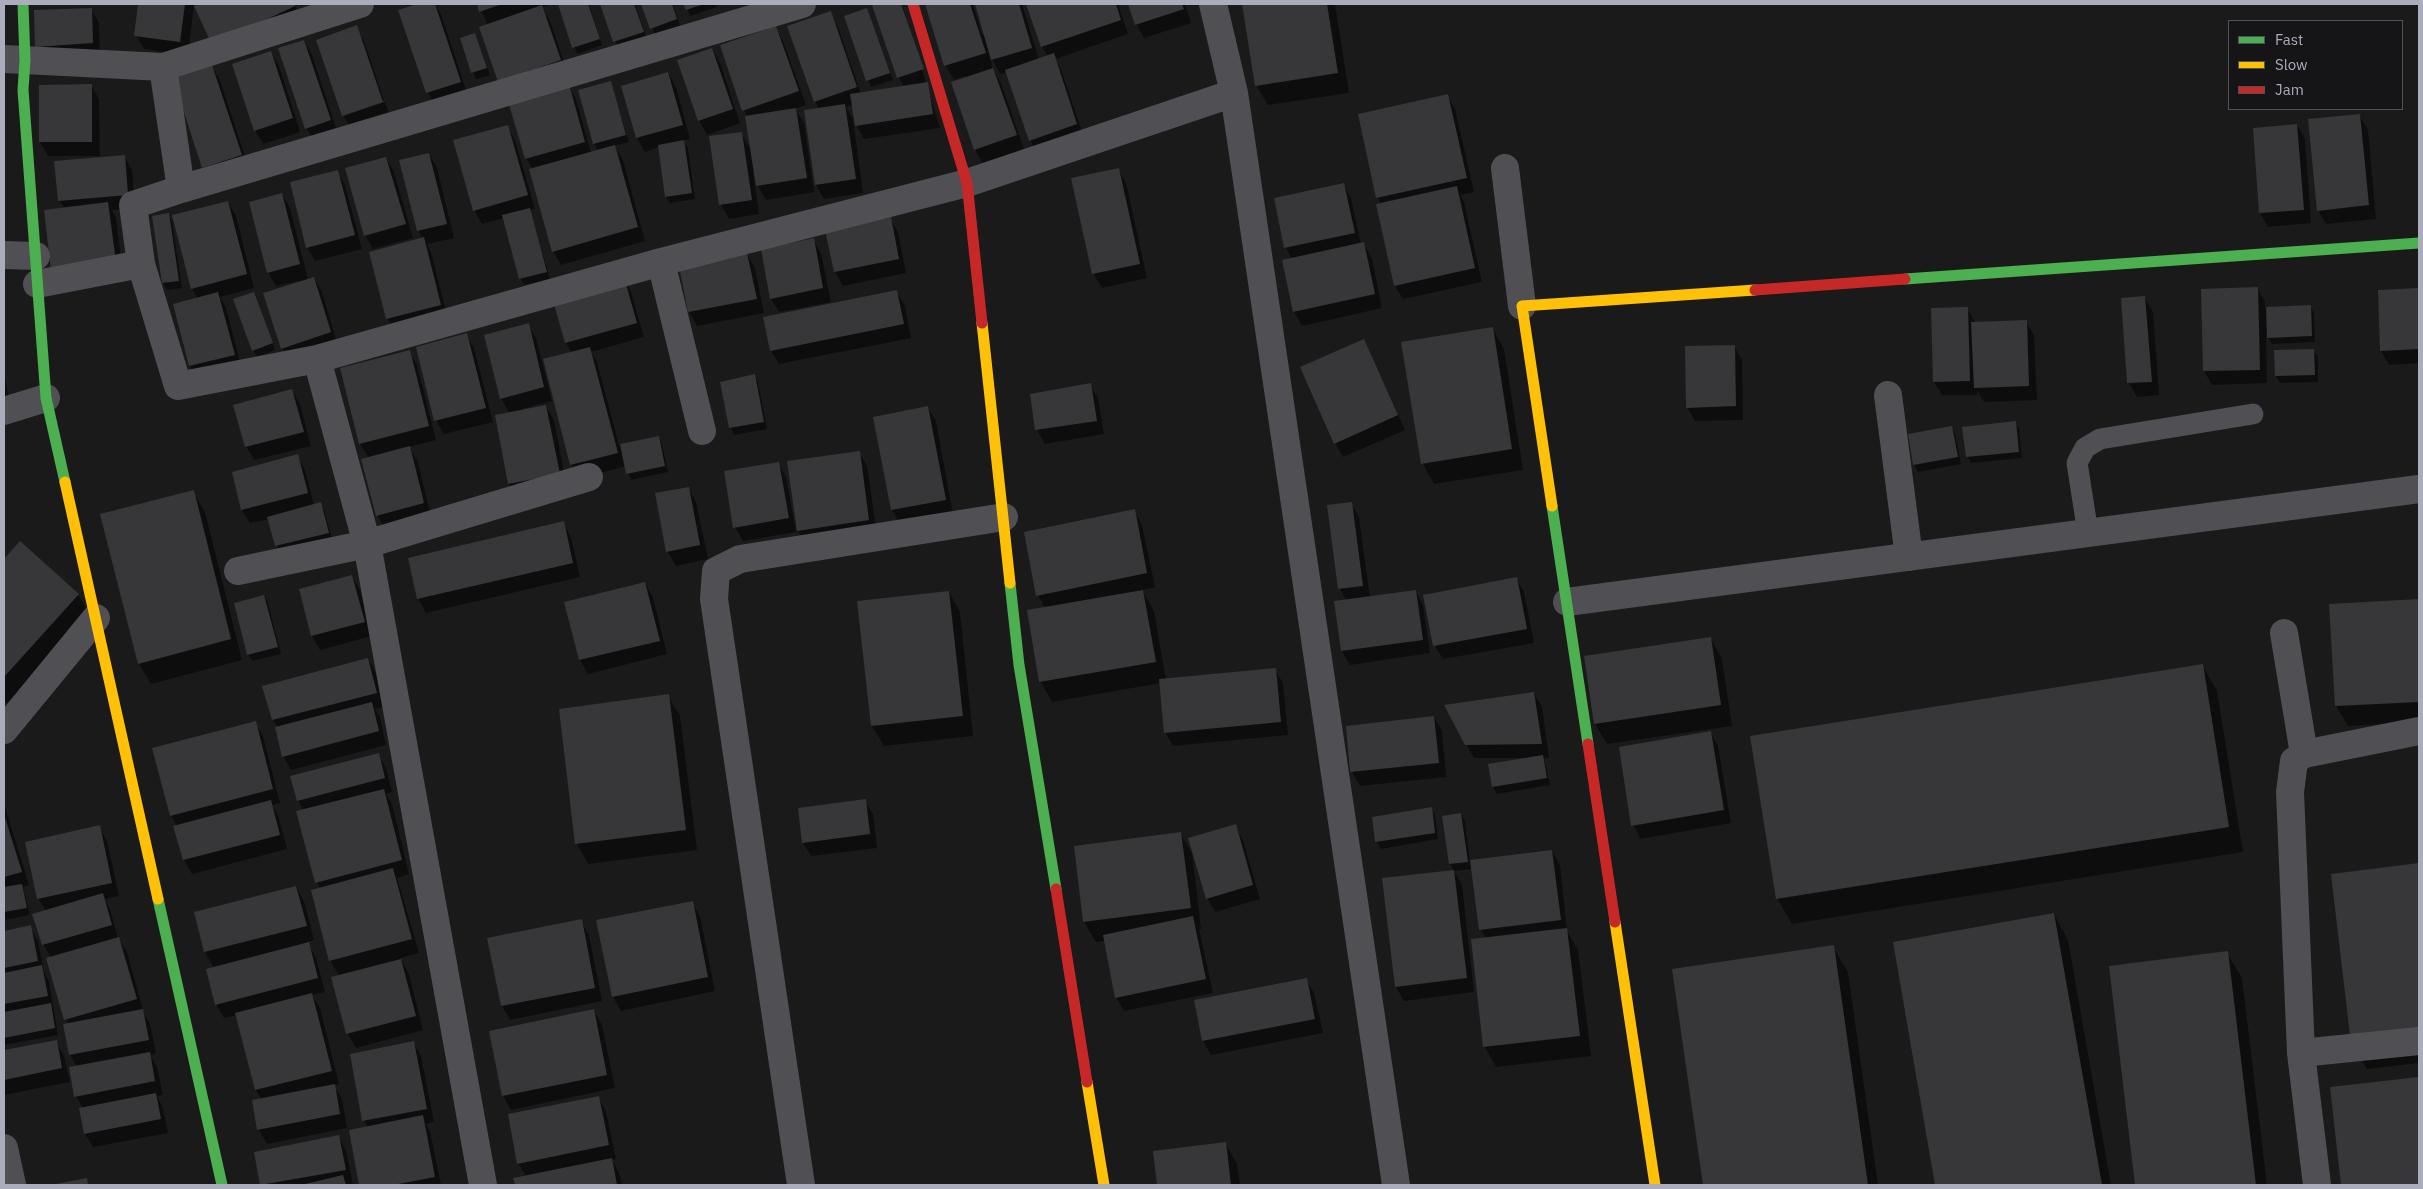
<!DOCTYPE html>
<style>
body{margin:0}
#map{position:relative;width:2423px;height:1189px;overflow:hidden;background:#1a1a1b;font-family:"IBM Plex Sans",sans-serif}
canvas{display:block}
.frame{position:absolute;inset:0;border:5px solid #abadbd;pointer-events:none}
.legend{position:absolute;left:2228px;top:20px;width:175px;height:90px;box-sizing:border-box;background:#151417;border:1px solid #515159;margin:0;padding:6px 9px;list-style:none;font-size:15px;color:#abadbd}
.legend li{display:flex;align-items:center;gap:10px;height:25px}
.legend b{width:25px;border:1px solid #515159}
</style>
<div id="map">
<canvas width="2423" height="1189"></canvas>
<div class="frame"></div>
<ul class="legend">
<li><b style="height:6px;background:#4caf50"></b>Fast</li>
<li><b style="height:6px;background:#ffc107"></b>Slow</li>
<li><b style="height:6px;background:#c62828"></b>Jam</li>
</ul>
</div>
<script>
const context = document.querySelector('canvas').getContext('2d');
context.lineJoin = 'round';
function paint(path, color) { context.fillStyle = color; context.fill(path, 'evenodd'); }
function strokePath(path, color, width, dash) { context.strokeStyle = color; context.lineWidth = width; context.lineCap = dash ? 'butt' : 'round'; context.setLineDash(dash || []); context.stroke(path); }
const shadow = new Path2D(`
 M139,4H194L188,55L144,49L136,35Z
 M202,4H294L302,20L221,58L196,7Z
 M421,4H435L441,14L468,96L436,107L428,93L400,11Z
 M478,4H552L542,7L550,21L568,74L507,95L488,25Z
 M559,4H589L602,45L577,54Z
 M601,4H635L647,39L618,48Z
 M642,4H673L680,26L655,35Z
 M685,4H716L717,7L690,16Z
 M880,4H902L940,128L864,139L856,125L853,105L846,107L853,119L863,193L824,199L816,185L819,109L815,102L830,13L838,27L861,94L904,87L899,78L874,6Z
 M926,4H973L982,35L985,34L976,4H1022L1039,60L1048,56L1042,47L1028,4H1118L1128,34L1055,59L1061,69L1084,138L1038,154L1030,140L1007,72L1000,74L991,57L992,68L1001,83L1024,149L983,164L975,150L952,83L966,78L965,76L954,80L946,66Z
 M1130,4H1185L1191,23L1144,38L1136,24Z
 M1243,4H1335L1349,93L1268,105L1256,85Z
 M91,9L99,23L100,57L45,60L37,46Z
 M866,10L893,80L871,87L846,17Z
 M356,27L364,41L384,100L344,114V116L385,102L390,116L351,129L343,115Z
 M775,27L783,41L806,105L795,109L804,123L814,192L766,200L758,186L755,169L753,170L759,214L729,219L721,205L711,137L741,133L752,152L747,116L744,110Z
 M475,34L490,75L476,79L461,39Z
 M304,41L312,55L338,134L315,143L307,129L280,49Z
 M712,49L720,63L740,123L707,135L699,121L678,61Z
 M271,53L279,66L300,132L263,144L255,130Z
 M212,67L220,80L249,169L211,181L203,167Z
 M668,73L676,87L690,139L683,141L688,148L695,199L670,203L666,197L659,147L645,152L637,138Z
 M610,82L629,142L614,146L623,160L645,241L561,265L553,251L533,170L526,158L568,85L576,99L591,153L598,151L594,144Z
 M91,85L99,99L100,156H48L40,142Z
 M1447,95L1455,109L1474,192L1460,195L1464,202L1482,282L1403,299L1395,286L1381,205L1378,198L1359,115Z
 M2360,116L2368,130L2376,219L2326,224L2318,210Z
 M2297,125L2305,139L2311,223L2268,227L2260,213L2254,129Z
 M507,126L515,140L535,209L530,210L550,279L524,285L520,278L504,218L482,224L474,210Z
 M429,154L437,168L454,238L427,244L431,252L448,319L395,333L388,319L370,252L423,239L418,230Z
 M124,156L132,170L135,208L112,210L116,217L123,276L59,201Z
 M386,158L394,172L413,238L373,249L365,235Z
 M1118,169L1126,183L1147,278L1102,288L1094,274L1072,179Z
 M337,171L345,185L362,249L315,261L307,247Z
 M1343,184L1351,198L1361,244H1364L1372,258L1382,308L1302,326L1294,312L1284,261L1292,259L1286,248L1275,199Z
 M282,194L290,208L308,280L314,278L322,292L338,346L290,362L282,348L299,283V281L276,286L268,272Z
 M228,202L236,216L254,288L220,297L226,308L242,369L198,380L190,366L175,305L198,299L192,289Z
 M168,215L172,221L182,288L167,290L163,283L153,217Z
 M890,218L898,232L906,273L843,286L835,272L826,231Z
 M813,239L821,253L831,302L779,312L771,299Z
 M747,254L755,268L764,313L697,326L689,312L681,267Z
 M623,278L631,292L644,337L591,352L597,362L619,445L659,437L662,444L668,472L631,480L626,466L579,479L571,465L544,360L572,353L566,343L554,298Z
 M2257,288L2265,302V308L2310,306L2314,313L2315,342L2272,344L2266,334L2267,383L2212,385L2204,371Z
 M2419,290V363L2389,365L2381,351L2379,291Z
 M897,292L905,306L911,338L779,364L771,351Z
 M2145,298L2153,312L2159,395L2137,397L2129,383Z
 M257,300L275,350L257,357L253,350Z
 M1967,308L1975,322L2026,321L2034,335L2037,400L1984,402L1977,390V395H1942L1934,382Z
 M528,325L536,338L552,401L522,409V411L546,406L554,420L567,488L517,498L509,484L496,416L509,413L501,398Z
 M1492,328L1504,349L1523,470L1434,484L1423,464L1403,343Z
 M466,335L474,348L493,422L444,434L436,420Z
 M1364,340L1405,430L1343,457L1335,443Z
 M1734,346L1742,360L1743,420L1695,421L1687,407Z
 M409,351L417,365L436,440L409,447L418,462L431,517L385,529L377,515L369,458L360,444L341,369Z
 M2314,351L2318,357V382L2280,383L2276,376Z
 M4,373L12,413L4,415Z
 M755,376L758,382L767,429L734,435L731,428L721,383Z
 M1090,385L1098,398L1104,434L1045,444L1037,430L1031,395Z
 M292,391L300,404L311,446L254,460L246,446Z
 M928,408L936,421L953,514L900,524L892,510Z
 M2015,422L2019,429L2022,458L1971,463L1967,456Z
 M1951,427L1955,434L1961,464L1918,472L1914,465L1909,435Z
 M859,452L867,466L877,534L806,544L798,531Z
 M297,456L305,470L314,505L320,504L324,510L332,539L280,553L269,519L250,523L242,510Z
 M778,463L786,477L796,532L743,541L735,527Z
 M688,488L696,502L708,559L676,566L668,552L657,494Z
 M193,492L205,512L242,660L151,684L139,664Z
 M1351,503L1359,517L1370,598L1415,591L1423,605L1430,653L1350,665L1342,651L1335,602L1347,601L1339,588Z
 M1134,511L1142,525L1155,587L1142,590L1154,611L1166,680L1275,670L1283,683L1288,735L1173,746L1165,732L1161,683L1052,702L1041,682L1028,611L1045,608L1038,595Z
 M563,523L571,537L580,577L426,613L418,599Z
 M20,543L78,594L90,615L9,705L4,700V561Z
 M352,576L360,590L372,636L320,650L312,636L300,589Z
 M1516,578L1524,592L1534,643L1443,659L1435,646Z
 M645,583L653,597L667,654L588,674L580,660L566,603Z
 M949,592L960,612L973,736L884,746L872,726L859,602Z
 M264,596L268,603L281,654L252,661L248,654Z
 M2419,600V722L2348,726L2336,706L2330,605Z
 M1711,639L1722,659L1732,726L1607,744L1595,724Z
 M368,659L376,673L384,707L375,709L380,717L386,745L291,770L283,756L278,728L273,720Z
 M2202,665L2217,691L2243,852L1792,924L1777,898Z
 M1534,693L1542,707L1549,758H1544L1550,785L1497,794L1493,787L1490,765L1524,758H1474L1466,744Z
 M668,696L680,716L697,850L588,864L577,844L560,710Z
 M1434,717L1442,731L1446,777L1360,786L1352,772L1347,727Z
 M255,723L263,736L280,803L272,805L278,815L287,849L192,874L184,860L177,826L171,815Z
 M1710,732L1718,746L1731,823L1641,839L1633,825Z
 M378,754L386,768L392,792L386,794L392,804L409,874L397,878L419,953L400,958L409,974L423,1030L356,1048L348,1034L333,978L339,976L330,960L320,888L317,882L304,810L298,801L292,777Z
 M865,801L873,814L877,848L811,856L803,843Z
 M4,804L29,885L23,887L30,915L4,920Z
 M1431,809L1435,815L1438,839L1381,849L1377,842L1373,818Z
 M1461,814L1465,821L1470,862L1552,851L1560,865L1567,931L1578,950L1591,1056L1496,1067L1485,1047L1472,941L1486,939L1481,929L1473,869L1454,871L1450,864L1444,817Z
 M1235,826L1243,840L1260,899L1215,912L1207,898Z
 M99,827L107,841L119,896L105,899L110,909L118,938L127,952L144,1014L150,1024L156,1053L150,1055L157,1067L163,1095L157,1096L163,1108L168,1133L93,1147L85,1134L83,1108L76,1096L77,1067L70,1055L68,1024L51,958L43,944L46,911L38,898Z
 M1180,833L1192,853L1201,929H1199L1213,993L1124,1011L1116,997L1105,941L1096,942L1084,922L1075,847Z
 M2419,864V1063L2367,1069L2352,1044L2333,875Z
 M1454,871L1462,885L1474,992L1404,1001L1396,987L1383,879Z
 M296,887L304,901L314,940L307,942L316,958L325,992L312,995L320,1008L339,1084L334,1086L342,1099L347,1128L267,1144L259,1130L253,1101L262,1100L256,1090L237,1015L224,1018L216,1004L214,968L205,952L195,913Z
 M692,902L700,916L715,991L621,1011L613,997Z
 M2054,914L2068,940L2111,1185H1937L1894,943Z
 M581,921L589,935L602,1001L510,1020L502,1006L488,939Z
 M30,927L38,941L44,972L49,981L58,1035L4,1045V932Z
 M1833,947L1848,972L1878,1185H1704L1674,970Z
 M2227,953L2242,978L2267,1185H2137L2110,968Z
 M1306,979L1314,993L1323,1033L1211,1055L1203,1041L1195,1001Z
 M594,1011L602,1025L615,1088L511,1110L503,1096Z
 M56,1042L64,1056L70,1082L4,1095V1052Z
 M413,1042L421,1056L434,1122L426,1124L430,1131L441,1185H361L351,1131L368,1128L364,1121L351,1055Z
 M2419,1078V1185H2342L2331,1089Z
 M598,1097L606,1111L616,1159L612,1160L619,1173L622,1185H516L515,1179L526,1176L518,1163Z
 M338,1136L346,1150L353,1184L261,1185L255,1153Z
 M1225,1143L1237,1164L1240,1185H1158L1154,1152Z`);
const building = new Path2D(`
 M138,4H185L180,42L134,36Z
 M199,4H294L295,6L212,45L194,6Z
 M417,4H435L461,82L426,93L398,10Z
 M477,4H502L479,12Z
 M558,4H588L600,39L572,48Z
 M600,4H634L644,32L613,42Z
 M641,4H672L677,19L650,29Z
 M683,4H704L686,10Z
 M876,4H901L924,69L897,78L872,5Z
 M925,4H970L986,53L944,66Z
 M975,4H1019L1032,48L991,60Z
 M1026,4H1116L1121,20L1041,47Z
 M1128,4H1182L1184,9L1135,25Z
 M1242,4H1327L1338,73L1255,86Z
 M542,5L561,60L498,82L479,27Z
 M92,8L93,43L35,47L34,10Z
 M867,8L890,73L866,81L844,16Z
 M831,11L857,87L814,102L787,26Z
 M357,25L383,102L342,116L316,40Z
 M776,26L799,91L742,111L720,45Z
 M475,33L487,68L471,73L460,38Z
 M304,40L331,120L305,129L278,48Z
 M712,48L733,109L698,121L677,60Z
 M271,51L293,118L254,131L232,64Z
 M1054,53L1077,124L1029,141L1005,70Z
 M212,65L242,155L202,168L173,78Z
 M993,68L1017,135L974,150L951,82Z
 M668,72L683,125L636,138L621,86Z
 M611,81L626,135L593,144L578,90Z
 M928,82L933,114L855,126L850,94Z
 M92,84V142H39V85Z
 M569,84L585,142L525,159L508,101Z
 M1448,94L1467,178L1376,198L1358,114Z
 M845,104L856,179L815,185L804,110Z
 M796,108L807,178L756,186L745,116Z
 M2360,114L2369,205L2317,211L2308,119Z
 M2297,124L2304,210L2259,213L2253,128Z
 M508,125L528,195L473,211L453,140Z
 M742,132L752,200L719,205L709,136Z
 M684,140L692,193L665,197L658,145Z
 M615,145L638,227L552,252L529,169Z
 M429,153L447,224L417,231L399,160Z
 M125,155L128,195L58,201L54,161Z
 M386,157L406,224L364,236L345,168Z
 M1119,168L1140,264L1092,274L1071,178Z
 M338,170L355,235L306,248L290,182Z
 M1344,183L1355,233L1284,248L1274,198Z
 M1457,186L1475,268L1394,286L1376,204Z
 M282,193L300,264L267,273L249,202Z
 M228,201L247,274L191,289L172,215Z
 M108,202L116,262L51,270L44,210Z
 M530,208L547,272L519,279L502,215Z
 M169,213L179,281L162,283L152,216Z
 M891,217L899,259L834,272L825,230Z
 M424,237L441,305L386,319L369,252Z
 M814,238L823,288L770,299L761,249Z
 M1364,242L1375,294L1293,312L1282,260Z
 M747,253L757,299L688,312L679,266Z
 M314,277L331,332L281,349L263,293Z
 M624,277L637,323L565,343L552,297Z
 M2258,287L2260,370L2203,371L2201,289Z
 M2419,288V349L2380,351L2378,290Z
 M897,290L904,324L770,351L763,317Z
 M218,292L235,355L189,366L173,304Z
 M254,292L273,343L252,351L233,299Z
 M2145,296L2152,382L2127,383L2121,298Z
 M2311,305L2312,336L2267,338L2266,307Z
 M1968,307L1970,381L1933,382L1931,308Z
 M2027,320L2029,386L1974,388L1971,322Z
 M529,323L544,387L500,399L484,335Z
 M1493,327L1512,449L1421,464L1401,342Z
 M467,333L486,408L434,421L416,347Z
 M1364,339L1398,415L1334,444L1300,367Z
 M1735,345L1736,406L1686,408L1685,346Z
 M590,347L618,453L570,465L543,359Z
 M2314,349L2315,375L2275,376L2274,350Z
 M410,350L429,426L359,444L340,368Z
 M755,374L764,422L729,428L720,382Z
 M1091,383L1097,421L1035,430L1030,394Z
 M292,389L304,432L245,447L233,405Z
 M546,405L560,474L508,484L495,415Z
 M928,406L946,500L891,510L873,417Z
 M2016,421L2019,452L1966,457L1962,427Z
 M1952,426L1958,457L1913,465L1908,434Z
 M659,436L665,466L626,474L620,444Z
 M410,446L424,503L376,516L361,459Z
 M860,451L869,520L797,531L787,461Z
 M298,454L308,493L241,510L232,472Z
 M779,462L789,518L733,528L724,471Z
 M689,487L700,545L666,552L655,493Z
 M194,490L231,639L138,664L100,514Z
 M321,502L329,533L275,546L267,517Z
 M1352,502L1363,586L1338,589L1327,505Z
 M1135,509L1147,573L1036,596L1024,532Z
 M564,521L573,563L417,599L408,558Z
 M20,541L79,594L4,677V559Z
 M352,575L365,622L311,636L299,589Z
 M1517,577L1527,629L1433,646L1423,595Z
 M645,582L660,641L579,660L564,602Z
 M1143,590L1156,662L1039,682L1027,610Z
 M1416,590L1423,640L1341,651L1334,601Z
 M949,591L963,716L871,726L857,601Z
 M264,595L278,647L247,655L234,603Z
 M2419,599V702L2335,706L2329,604Z
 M1711,637L1721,705L1594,724L1584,656Z
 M368,658L377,693L272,720L262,686Z
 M2203,664L2229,827L1776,899L1750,736Z
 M1276,668L1281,722L1164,733L1159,679Z
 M1534,692L1542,744L1465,745L1444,705Z
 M669,694L686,830L575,844L559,709Z
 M372,702L379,731L282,757L275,727Z
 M1434,716L1439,763L1350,772L1346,726Z
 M256,721L273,789L170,816L152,748Z
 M1711,731L1724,810L1631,826L1619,747Z
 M379,753L385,778L297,801L290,776Z
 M1543,755L1547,778L1492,787L1488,764Z
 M384,789L402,860L315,883L296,811Z
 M866,799L870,834L802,843L798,808Z
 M271,800L280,835L183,860L173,826Z
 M1432,807L1435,833L1375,842L1372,817Z
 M1461,813L1468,862L1449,864L1442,816Z
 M4,814L22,872L4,877Z
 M1236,824L1253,885L1206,899L1188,838Z
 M100,825L112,883L37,899L25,842Z
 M1181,832L1191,908L1083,922L1074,846Z
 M1552,850L1561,920L1479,930L1470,860Z
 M2419,863V1036L2351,1044L2331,874Z
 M393,868L412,939L329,961L311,890Z
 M1454,870L1467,978L1395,987L1382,878Z
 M22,884L27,908L4,912V887Z
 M296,886L307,926L204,952L194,912Z
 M103,893L112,925L42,945L32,914Z
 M693,901L708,977L612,997L596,920Z
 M2054,913L2102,1185H1935L1893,942Z
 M1193,916L1206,979L1115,998L1103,935Z
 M582,919L595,988L501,1006L487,938Z
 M31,925L38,961L4,968V931Z
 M1567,928L1580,1036L1483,1047L1471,939Z
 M119,937L137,999L64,1020L46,958Z
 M309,942L318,978L215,1005L206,969Z
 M1834,945L1868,1185H1703L1672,969Z
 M2228,951L2256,1185H2135L2109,966Z
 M401,959L416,1016L346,1034L331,977Z
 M42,965L48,996L4,1004V973Z
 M1307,978L1315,1019L1202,1041L1194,1000Z
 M312,993L332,1071L255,1090L235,1013Z
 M51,1003L55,1028L4,1038V1012Z
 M143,1009L149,1040L69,1055L63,1024Z
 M594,1009L607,1075L502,1096L489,1031Z
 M57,1040L62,1068L4,1080V1050Z
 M414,1041L427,1109L362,1121L350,1054Z
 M150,1052L155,1081L74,1097L69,1067Z
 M2419,1077V1185H2341L2330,1087Z
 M335,1084L340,1114L257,1130L252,1100Z
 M156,1093L161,1119L84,1134L79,1108Z
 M599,1096L609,1145L517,1164L508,1114Z
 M423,1115L435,1177L393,1185H359L349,1130Z
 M339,1135L346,1170L260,1185L254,1152Z
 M1226,1142L1231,1185H1157L1153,1151Z
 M612,1158L617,1185H515L513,1178Z
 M343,1175L346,1185H301Z
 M87,1178L88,1185H56V1184Z`);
const lane = new Path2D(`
 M2088,533L2077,463L2085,448L2100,439L2253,414`);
const street = new Path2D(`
 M1213,4L1234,93L1396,1185
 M4,59L163,67L360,4
 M163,67L181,189
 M1505,168L1522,306
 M4,255L36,256
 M141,264L178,386L317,359L661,262
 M37,284L141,264L133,205L181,189L802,4
 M317,359L367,544L483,1185
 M1888,395L1909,557
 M4,411L46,398
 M702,431L661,262L967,183L1234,93
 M238,571L367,544L589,477
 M1567,602L2419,489
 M2284,633L2304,754
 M4,730L96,618
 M2301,1053L2419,1041
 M4,1148L12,1185
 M801,1185L714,599L716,571L740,559L1004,517
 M2317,1185L2301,1053L2290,792L2294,761L2304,754L2419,731`);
const fast = new Path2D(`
 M23,4L25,60L23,90L46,398L65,482
 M1905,279L2419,243
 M1552,506L1588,744
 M1010,583L1019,665L1056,889
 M158,899L222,1185`);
const slow = new Path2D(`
 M982,323L1010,583
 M65,482L158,899
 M1552,506L1522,306L1755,290
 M1615,922L1655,1185
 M1087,1082L1104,1185`);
const jam = new Path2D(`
 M913,4L967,183L982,323
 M1755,290L1905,279
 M1588,744L1615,922
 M1056,889L1087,1082`);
paint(shadow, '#0007');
paint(building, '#373739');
strokePath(lane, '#4f4f54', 21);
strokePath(street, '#4f4f54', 28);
strokePath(fast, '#4caf50', 11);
strokePath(slow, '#ffc107', 11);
strokePath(jam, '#c62828', 11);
</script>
